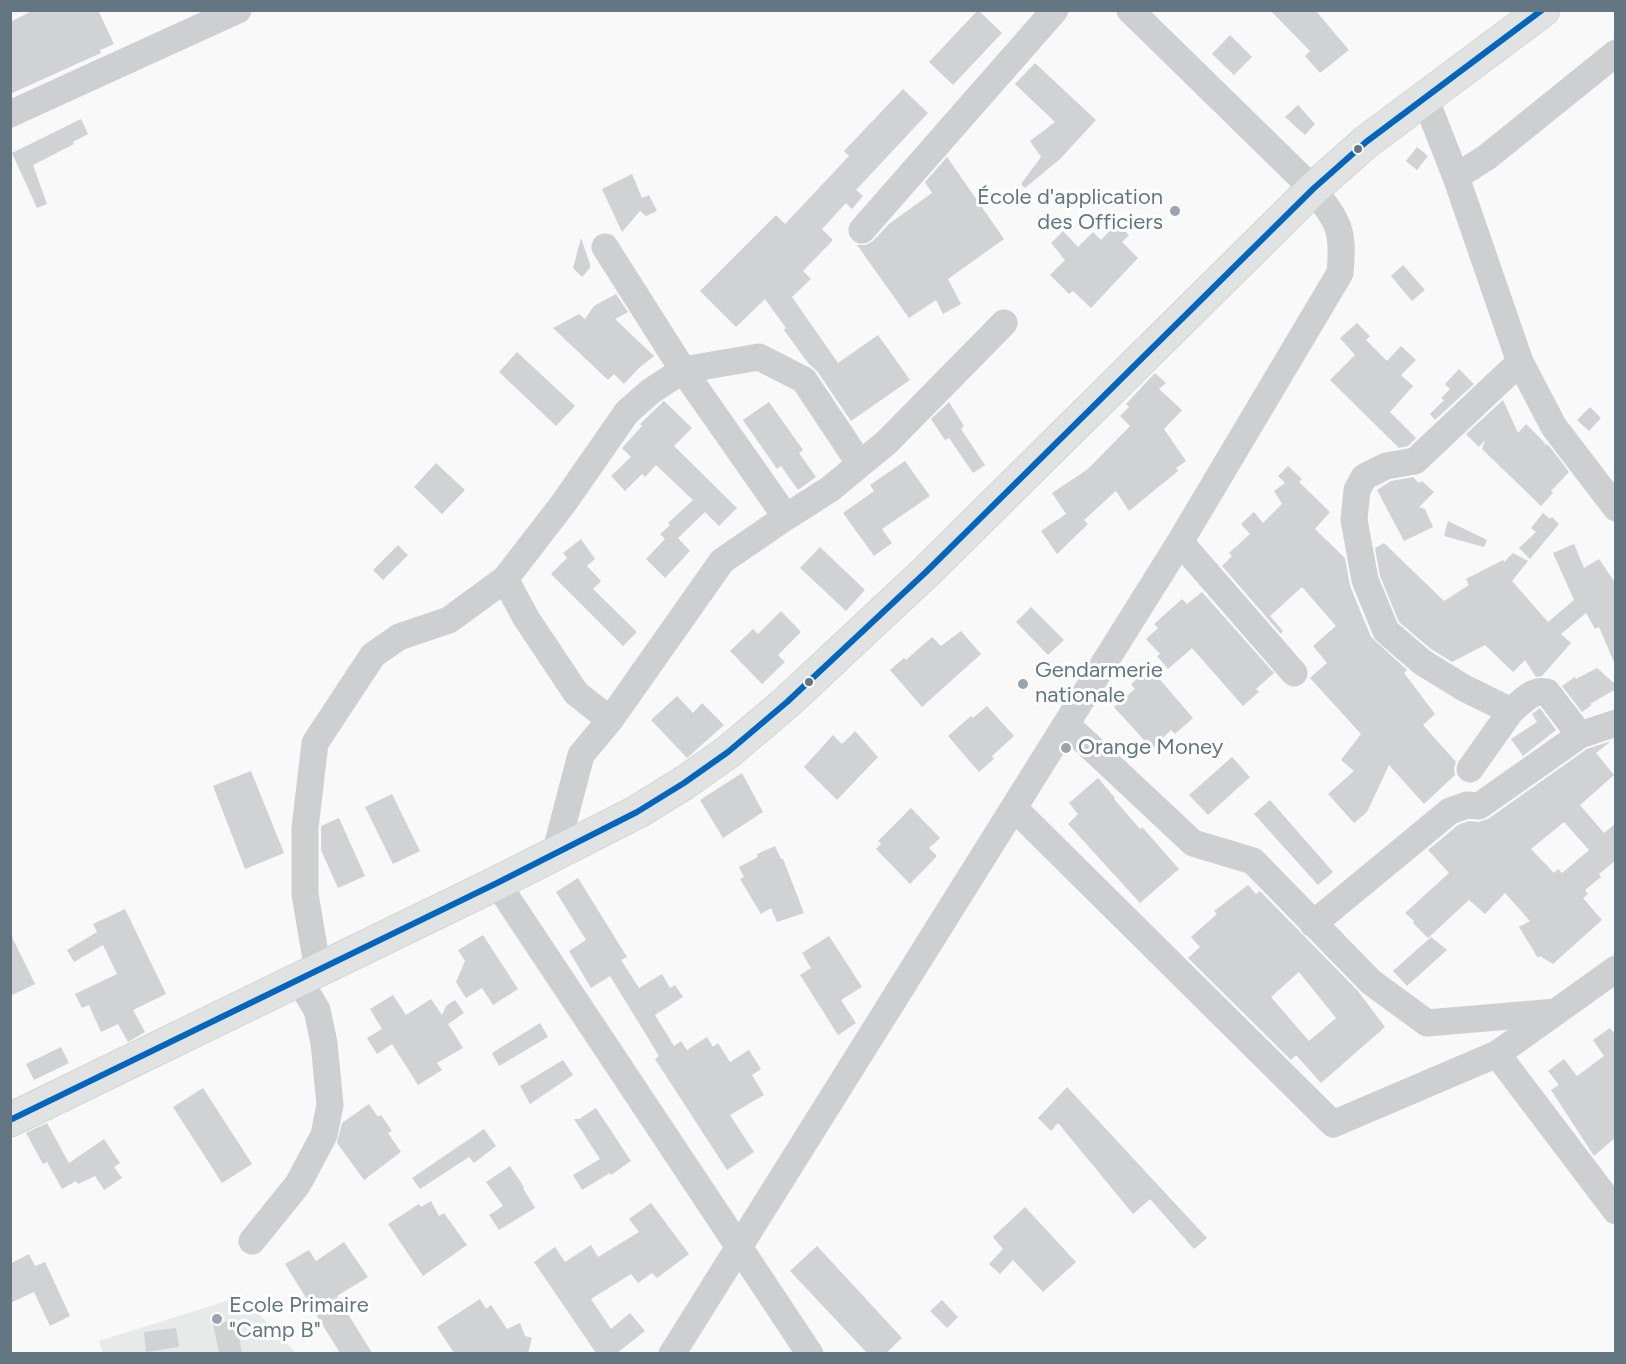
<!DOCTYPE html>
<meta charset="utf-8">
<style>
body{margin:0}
#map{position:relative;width:1626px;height:1364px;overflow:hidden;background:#f9f9f9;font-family:Figtree,sans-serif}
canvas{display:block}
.frame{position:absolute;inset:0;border:12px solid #657683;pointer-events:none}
</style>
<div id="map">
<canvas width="1626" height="1364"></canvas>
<div class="frame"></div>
</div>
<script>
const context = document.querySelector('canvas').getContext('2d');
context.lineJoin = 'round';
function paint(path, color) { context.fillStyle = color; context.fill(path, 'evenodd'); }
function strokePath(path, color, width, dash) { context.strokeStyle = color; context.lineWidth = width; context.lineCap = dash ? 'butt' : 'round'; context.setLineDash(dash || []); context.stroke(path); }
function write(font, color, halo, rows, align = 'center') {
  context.font = font + ' Figtree,sans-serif'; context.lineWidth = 6; context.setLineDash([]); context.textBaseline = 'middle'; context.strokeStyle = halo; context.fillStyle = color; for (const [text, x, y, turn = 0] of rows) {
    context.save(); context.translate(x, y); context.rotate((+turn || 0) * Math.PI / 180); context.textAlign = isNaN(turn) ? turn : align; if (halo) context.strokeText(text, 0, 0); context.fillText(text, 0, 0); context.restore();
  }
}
const built = new Path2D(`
 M242,1296L296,1353H103L99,1341Z`);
const building = new Path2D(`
 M34,10H98L114,44L100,50L101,53L10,94V22Z
 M978,10L1002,33L953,85L929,62Z
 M1270,10H1315L1349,50L1320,73L1305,56L1310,51Z
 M1230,35L1252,57L1234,75L1212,54Z
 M1035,63L1096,120L1060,159L1025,188L1021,184L1041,157L1030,141L1055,122L1015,84Z
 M903,89L928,113L856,190L863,196L852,209L846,203L822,229L833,240L803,271L811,279L792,297L838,363L878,335L910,380L851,421L817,371L808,363L784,330L786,328L765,299L736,327L700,291L776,215L785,224L849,156L844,151Z
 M1298,105L1315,124L1305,135L1285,117Z
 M81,119L88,134L73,142L74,144L33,165L47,204L37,208L12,153Z
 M1417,147L1428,156L1417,170L1406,161Z
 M947,157L1004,239L948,279L961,304L943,314L936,300L909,318L857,245H866L873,241L889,224L932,193L925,182Z
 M632,174L642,198L649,195L657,211L646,216L640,211L622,232L602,189Z
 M1117,223L1129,235L1122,242L1138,258L1091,308L1073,291L1069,294L1050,275L1065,260L1051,243L1063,231L1078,247L1093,232L1101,240Z
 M581,238L590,264V268L582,277L573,268Z
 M1403,265L1425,290L1412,301L1391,276Z
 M616,294L628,312L615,319L654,356L639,368L624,384L614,374L608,380L553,328L579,314L585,319L594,306Z
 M1357,323L1370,336L1366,340L1387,361L1401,346L1416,360L1401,375L1413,386L1390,412L1416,438L1408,446L1399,448L1330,380L1355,355L1340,338Z
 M517,352L575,406L556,426L499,372Z
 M1459,369L1474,384L1435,420L1430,414L1444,400L1441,398L1450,389L1445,384Z
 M1155,373L1166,383L1159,389L1182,410L1164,429L1186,461L1176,468L1178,471L1129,511L1116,491L1084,520L1088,524L1057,554L1041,531L1066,514L1052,493L1088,469L1130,426L1120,416L1129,407L1126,404Z
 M1503,400L1518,433L1526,424L1545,443L1544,446L1546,444L1550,447L1569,472L1551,491L1553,493L1541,506L1482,449L1485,440L1479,447L1466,434Z
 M664,401L692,428L674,446L737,508L719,526L705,512L678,538L690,551L665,578L646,559L665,539L660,534L670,525L668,523L693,500L656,465L645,477L642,474L625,491L611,476L631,457L622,448L642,426L640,424Z
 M769,402L803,450L799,453L816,477L798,490L781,466L777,469L743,420Z
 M949,402L964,426L961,429L985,465L973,473L949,438L945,440L931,419Z
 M1590,407L1601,418L1589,431L1577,420Z
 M905,461L930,496L882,529L892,543L874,556L843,513L874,491L870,485Z
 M436,463L465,490L442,514L414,487Z
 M1288,466L1302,479L1299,482L1330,512L1315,529L1345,558L1350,586L1371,637L1407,670L1404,673L1435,714L1423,725L1456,762L1454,768L1455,775L1424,804L1389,765L1367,812L1354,823L1328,794L1354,771L1341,760L1361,734L1310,678L1327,663L1313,646L1336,626L1302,587L1270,616L1283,631L1281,634L1222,566L1232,556L1229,553L1250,534L1241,524L1254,512L1263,523L1282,504L1274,491L1285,483L1278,476Z
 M1413,477L1419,483L1422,481L1434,492L1419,507L1425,509L1433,527L1404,541L1377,490L1391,481Z
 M1543,513L1550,519L1552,517L1559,524L1530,559L1519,548L1536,532L1531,528Z
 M1448,521L1487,540L1484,547L1444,536Z
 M581,539L595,559L587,566L601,581L593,589L637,632L623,646L551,574L567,558L563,553Z
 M1384,543L1444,601L1469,585L1466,579L1503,560L1504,562L1513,553L1528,561L1512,581L1548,622L1574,600L1553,553L1574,544L1584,568L1599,559L1616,584V667L1599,627L1595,629L1586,613L1561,634L1571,643L1542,676L1536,677L1525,660L1513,672L1485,645L1452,662L1431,649L1399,622L1380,576L1375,548Z
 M398,545L408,555L383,580L373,570Z
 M820,547L865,590L846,611L800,568Z
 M1202,592L1274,673L1256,689L1259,692L1243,706L1192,648L1168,669L1157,656L1160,654L1146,639L1158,628L1154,624L1182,599L1187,604Z
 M1031,607L1064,640L1048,655L1016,622Z
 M781,611L801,632L778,655L785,662L762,684L730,651L753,629L758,634Z
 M961,631L981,654L922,707L890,670L904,658L906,660L932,637L941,646Z
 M1150,668L1193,718L1175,734L1171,730L1152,749L1114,707L1135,689L1131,684Z
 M1597,668L1616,685V689L1590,704L1592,705L1582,712L1562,686L1575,677L1576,679Z
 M677,696L693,713L702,703L724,725L687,758L651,720Z
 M987,706L1014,736L992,756L994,759L979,772L948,736L971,716L973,718Z
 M1540,708L1556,730L1523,756L1511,739L1537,722L1532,714Z
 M855,731L878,757L837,800L804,767L833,735L842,744Z
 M1611,741L1596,753L1614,775L1580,805L1604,833L1616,823V860L1599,874L1601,877L1585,890L1588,894L1583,898L1602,920L1553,964L1540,956L1538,958L1519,927L1530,921L1505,893L1485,914L1469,900L1428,938L1413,923L1414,921L1405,913L1449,873L1428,850L1458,825L1469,821L1478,822L1488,819L1587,749ZM1564,822L1589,850L1562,873L1558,869L1554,873L1531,849Z
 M1232,757L1250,777L1208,815L1189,795Z
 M251,771L284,853L245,869L213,786Z
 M742,773L763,812L723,838L700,800Z
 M1098,778L1115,798L1114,799L1140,829L1142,827L1179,869L1140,903L1068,824L1078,814L1069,803Z
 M392,794L420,851L393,864L365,807Z
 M1270,800L1333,872L1318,885L1254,814Z
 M911,808L940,838L929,848L937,856L910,884L876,849L881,844L878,841Z
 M339,818L365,876L338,888L321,850V826Z
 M775,846L781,859H783L804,913L777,922L771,908L761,914L740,879L744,877L739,867L758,857L757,854Z
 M578,878L627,957L621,960L639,988L662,974L670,988L675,985L683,997L655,1015L674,1046L681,1041L687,1050L707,1037L713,1047L718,1043L730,1062L749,1050L761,1069L752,1075L764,1095L730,1115L754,1152L727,1170L655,1059L659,1056L610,976L591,988L569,951L586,940L556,892Z
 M1248,885L1256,894L1260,891L1358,991L1385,1027L1321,1083L1296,1055L1291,1060L1188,958L1200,947L1191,937L1217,914L1214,911ZM1299,972L1336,1018L1309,1041L1271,997Z
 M125,909L166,994L133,1010L145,1032L128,1042L118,1024L101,1032L89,1005L82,1008L75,994L117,974L103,945L74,962L67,950L97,932L93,924Z
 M10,933L35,984L10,996Z
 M483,935L518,989L493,1005L482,988L466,998L456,982L465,961L458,950Z
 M829,936L862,987L841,1000L856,1023L838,1035L800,975L811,968L802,953Z
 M1431,937L1447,950L1407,986L1393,971Z
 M393,995L406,1015L431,999L442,1015L446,1006L455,1000L464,1013L448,1024L463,1048L437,1063L442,1070L418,1085L392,1044L377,1054L367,1038L382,1029L370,1009Z
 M540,1023L548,1037L499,1066L492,1053Z
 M1610,1028L1616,1036V1137L1594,1156L1551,1090L1559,1085L1548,1071L1564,1059L1577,1076L1604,1056L1593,1040Z
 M61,1047L69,1063L34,1080L26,1064Z
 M563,1060L573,1075L530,1104L520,1086Z
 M1067,1087L1207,1238L1194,1249L1150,1199L1133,1214L1058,1123L1051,1131L1038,1118Z
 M203,1088L252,1164L222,1183L173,1107Z
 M369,1104L378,1117L381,1115L392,1131L388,1133L401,1152L364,1180L337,1143L342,1123Z
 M596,1108L631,1161L611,1175L610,1173L582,1190L573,1175L600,1159L574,1119H579Z
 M47,1123L69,1163L104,1139L120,1163L114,1167L122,1178L104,1190L95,1176L78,1184L76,1181L62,1189L47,1162L43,1164L26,1133Z
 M484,1129L496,1146L474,1163L469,1157L420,1189L412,1178Z
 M510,1166L524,1187L523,1188L535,1208L499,1230L489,1215L503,1206L486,1182Z
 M431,1201L439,1216L444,1213L467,1245L423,1276L388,1224L419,1204L421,1207Z
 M651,1203L689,1254L657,1278L652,1273L638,1283L631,1274L591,1299L611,1329L630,1313L645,1331L617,1353H596L534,1262L555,1247L565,1262L591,1245L598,1257L639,1232L629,1219Z
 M1025,1207L1076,1262L1043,1292L1013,1260L1000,1274L989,1264L1003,1249L993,1237Z
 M344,1242L368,1277L337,1296L372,1353H340L285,1264L309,1250L316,1261Z
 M817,1246L902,1338L886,1353H867L790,1271Z
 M29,1254L35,1266L45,1262L70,1316L50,1326L34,1292L10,1303V1264Z
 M480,1299L486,1309L491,1305L507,1329L520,1323L525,1336L532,1338L528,1353H454L437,1327Z
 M942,1300L958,1317L947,1328L930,1311Z
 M236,1320L242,1353H219L213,1324Z
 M176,1328L179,1347L146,1352L144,1332Z`);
const minor = new Path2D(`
 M1425,98L1456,177L1520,362L1554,427L1616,508
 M10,114L238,10
 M1456,177L1487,157L1616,53
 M862,230L1055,10
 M1520,362L1415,461L1386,466L1364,477L1357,490L1354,520L1365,580L1386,631L1422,662L1464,688L1511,711C1522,702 1532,689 1547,692L1580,735
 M786,517L830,489L887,442L1004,323
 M1180,542L1294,673
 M505,579L526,618L576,693L610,720
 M1066,724L1193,843L1253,861L1371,982L1427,1023L1556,1012
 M1470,769L1511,711
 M1014,808L1333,1124L1497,1054L1616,969
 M555,854L581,755L610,720L722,561L786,517L683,370L605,247
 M497,883L810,1354
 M1313,924L1450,811L1467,805L1479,806L1580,735L1616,723
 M318,971L305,894V828L315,743L373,655L399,637L449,620L505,579L563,504L627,412L651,391L683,370L759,357L804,380L860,464
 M1497,1054L1616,1211
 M252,1241L298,1184L324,1135L330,1105L324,1043L317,1010L299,980
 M672,1354L1180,542L1340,273C1344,229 1339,223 1313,189L1130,10`);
const highway = new Path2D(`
 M10,1120L497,883L637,812L684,783L728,752L787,702L927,571L1313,189L1366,142L1543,10`);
const bus1 = new Path2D(`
 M10,1120L497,883L637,812L684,783L728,752L787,702L927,571L1313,189L1366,142L1542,10`);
const markers = [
 [1358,149,5,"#657683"],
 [1175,211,6,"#99a4ac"],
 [809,682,5,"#657683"],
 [1023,684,6,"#99a4ac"],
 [1066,748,6,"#99a4ac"],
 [217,1319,6,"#99a4ac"]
];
const poiNames = [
 ["École d'application",1163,198,"right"],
 ["des Officiers",1163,223,"right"],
 ["Gendarmerie",1035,671],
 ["nationale",1035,696],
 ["Orange Money",1078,748],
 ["Ecole Primaire",229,1306],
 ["\"Camp B\"",229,1331]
];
paint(built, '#e8e9e9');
paint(building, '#d0d2d3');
strokePath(highway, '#d5d6d6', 35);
strokePath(minor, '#cecfd0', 27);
strokePath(highway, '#e1e2e2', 33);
strokePath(bus1, '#0065bd', 6);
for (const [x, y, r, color] of markers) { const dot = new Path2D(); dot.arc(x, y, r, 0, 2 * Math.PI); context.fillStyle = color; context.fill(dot); strokePath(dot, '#fff', 2); }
write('22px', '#657683', '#fff', poiNames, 'left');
</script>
